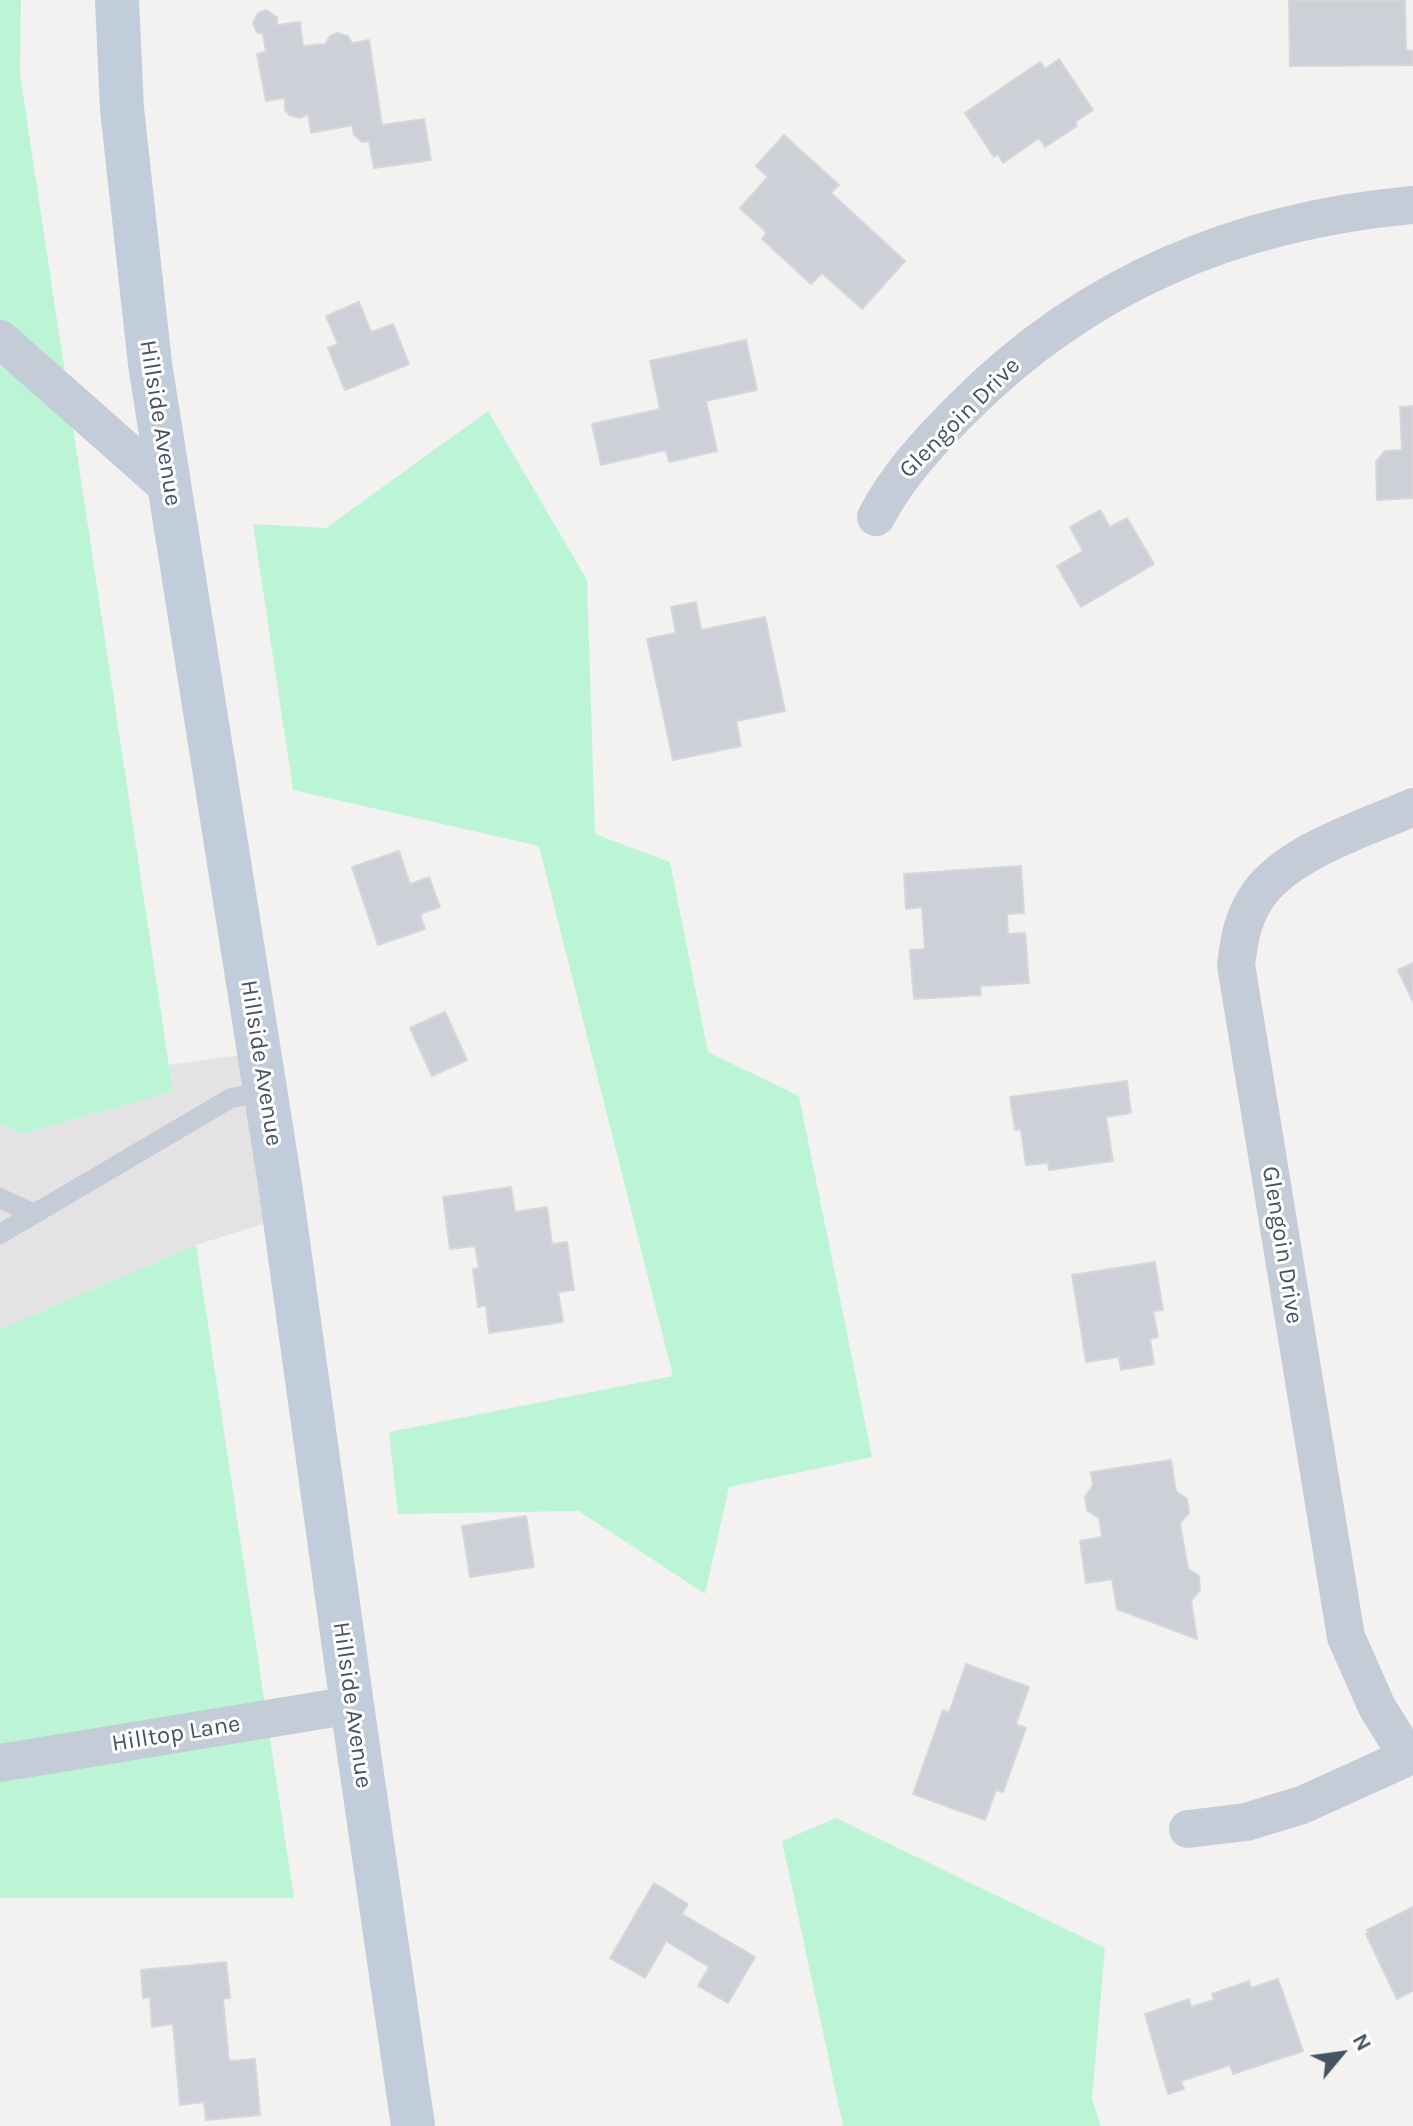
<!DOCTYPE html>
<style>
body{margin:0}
#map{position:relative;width:1413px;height:2126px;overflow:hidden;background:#f4f1f1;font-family:Karla,sans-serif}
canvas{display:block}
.north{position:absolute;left:1301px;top:2014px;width:80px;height:80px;-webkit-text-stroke:6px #fff;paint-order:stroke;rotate:61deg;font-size:22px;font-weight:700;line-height:32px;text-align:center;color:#475361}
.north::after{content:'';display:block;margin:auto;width:28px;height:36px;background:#475361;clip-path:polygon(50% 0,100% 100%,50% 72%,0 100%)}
</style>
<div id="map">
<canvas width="1413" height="2126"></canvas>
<div class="north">N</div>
</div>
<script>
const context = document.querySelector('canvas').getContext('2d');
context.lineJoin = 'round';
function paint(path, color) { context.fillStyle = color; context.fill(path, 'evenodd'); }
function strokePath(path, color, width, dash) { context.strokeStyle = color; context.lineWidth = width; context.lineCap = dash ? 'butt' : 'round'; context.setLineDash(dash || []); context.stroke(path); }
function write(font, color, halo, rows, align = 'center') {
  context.font = font + ' Karla,sans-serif'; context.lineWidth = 6; context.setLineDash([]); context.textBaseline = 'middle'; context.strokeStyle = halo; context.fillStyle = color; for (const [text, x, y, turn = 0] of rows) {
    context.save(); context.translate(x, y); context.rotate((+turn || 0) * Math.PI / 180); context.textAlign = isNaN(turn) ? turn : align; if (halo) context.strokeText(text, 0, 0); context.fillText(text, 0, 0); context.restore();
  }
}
const education = new Path2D(`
 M260,1052L285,1217L196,1245L0,1329V1125L21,1134L173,1092L169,1065Z`);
const green = new Path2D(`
 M0,0H21L20,74L173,1092L21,1134L0,1125Z
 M488,411L587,580L595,834L670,862L708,1052L799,1096L872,1457L729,1487L705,1594L579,1511L398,1514L389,1432L673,1376L539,846L293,790L253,524L326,528Z
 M196,1245L294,1898H0V1329Z
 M836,1818L1105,1948L1092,2099L1101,2126H843L782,1841Z`);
const building = new Path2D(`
 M1289,0H1405L1406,50L1413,51V65L1290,66Z
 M266,10L277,17V25L300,22L303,46L325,44L330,36L337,33L348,36L352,43L369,40L382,125L424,119L431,160L374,168L369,141L362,142L354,135L352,125L311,133L308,114L300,118L289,115L285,110V98L266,101L257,54L266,52L263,34L257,32L253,23L258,13Z
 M1059,59L1093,110L1075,122L1077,126L1045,147L1039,138L1003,163L998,154L994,157L965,113L1040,62L1045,69Z
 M784,135L839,185L831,193L905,261L862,309L822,273L811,284L762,239L767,233L740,208L768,177L756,166Z
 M359,302L371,332L393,324L409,364L345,390L328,348L338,344L326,316Z
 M746,340L757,390L706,401L717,451L669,462L666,450L601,465L592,424L660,409L650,361Z
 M1413,406V498L1377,500L1376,462L1385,451L1402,450L1400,407Z
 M1100,510L1110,527L1127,518L1154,564L1081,607L1057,566L1083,551L1070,527Z
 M696,602L701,630L765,617L785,711L736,721L741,746L673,760L647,639L676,633L671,607Z
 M399,851L410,884L429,877L440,907L420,914L425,929L378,945L352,867Z
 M1021,866L1024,913L1007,914L1008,934L1025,933L1029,983L980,986L981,995L914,999L910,950L925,949L922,907L906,909L904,874Z
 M1413,963V1002L1398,970Z
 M445,1012L467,1060L432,1076L410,1028Z
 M1127,1081L1131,1113L1106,1117L1113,1161L1049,1170L1048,1163L1026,1165L1021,1129L1015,1130L1010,1097Z
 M511,1187L515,1212L547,1207L552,1244L567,1242L574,1290L558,1292L563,1322L489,1333L486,1305L478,1307L473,1269L479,1268L475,1246L450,1249L443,1197Z
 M1155,1262L1163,1310L1153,1311L1158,1337L1150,1339L1154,1364L1121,1370L1119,1357L1086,1362L1072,1275Z
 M1171,1460L1176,1491L1187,1499L1189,1513L1180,1523L1188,1569L1199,1576L1200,1590L1191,1601L1197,1639L1117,1609L1112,1579L1086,1583L1080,1541L1102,1537L1099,1518L1087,1510L1085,1497L1093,1485L1091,1472Z
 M526,1516L534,1567L470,1577L462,1526Z
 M966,1664L1029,1687L1016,1724L1026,1728L1003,1792L996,1790L985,1820L913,1794L943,1710L949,1713Z
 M654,1883L688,1904L682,1914L755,1957L728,2003L698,1986L709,1967L666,1941L645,1978L610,1958Z
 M1413,1907V1991L1397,1999L1366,1934L1369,1933L1367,1930Z
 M226,1962L230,1998L223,1999L229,2061L255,2059L260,2115L206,2120L204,2102L180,2105L173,2024L152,2027L150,1997L143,1998L141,1970Z
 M1278,1979L1303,2051L1233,2074L1230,2065L1181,2081L1184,2089L1168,2094L1145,2014L1189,1999L1191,2007L1214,2000L1212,1994L1249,1981L1251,1988Z`);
const service = new Path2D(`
 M0,1198L34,1214
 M0,1234L231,1098L266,1092`);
const minor = new Path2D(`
 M0,339L170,489
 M876,517C898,475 929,442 963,408C1088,282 1238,221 1413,205
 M1413,807C1364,829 1283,853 1255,900C1242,920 1239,942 1236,965L1346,1637L1377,1707L1408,1757L1413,1755
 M0,1763L352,1705
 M1188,1829L1246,1822L1302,1805L1408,1757`);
const secondary = new Path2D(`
 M117,0L122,109L150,364L280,1184L352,1705L413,2126`);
const streetNames = [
 ["Glengoin Drive",960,418,-45],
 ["Hillside Avenue",160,423,81],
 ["Hillside Avenue",261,1063,81],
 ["Glengoin Drive",1282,1245,81],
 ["Hillside Avenue",352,1705,82],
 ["Hilltop Lane",176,1734,-9]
];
paint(education, '#e5e2e3');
paint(green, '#bcf5d6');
paint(building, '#cdd0d6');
strokePath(building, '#d5d7dd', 2);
strokePath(service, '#c4ccd7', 20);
strokePath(minor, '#c4ccd7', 38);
strokePath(secondary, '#c2cddc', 44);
write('24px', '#475361', '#fff', streetNames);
</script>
